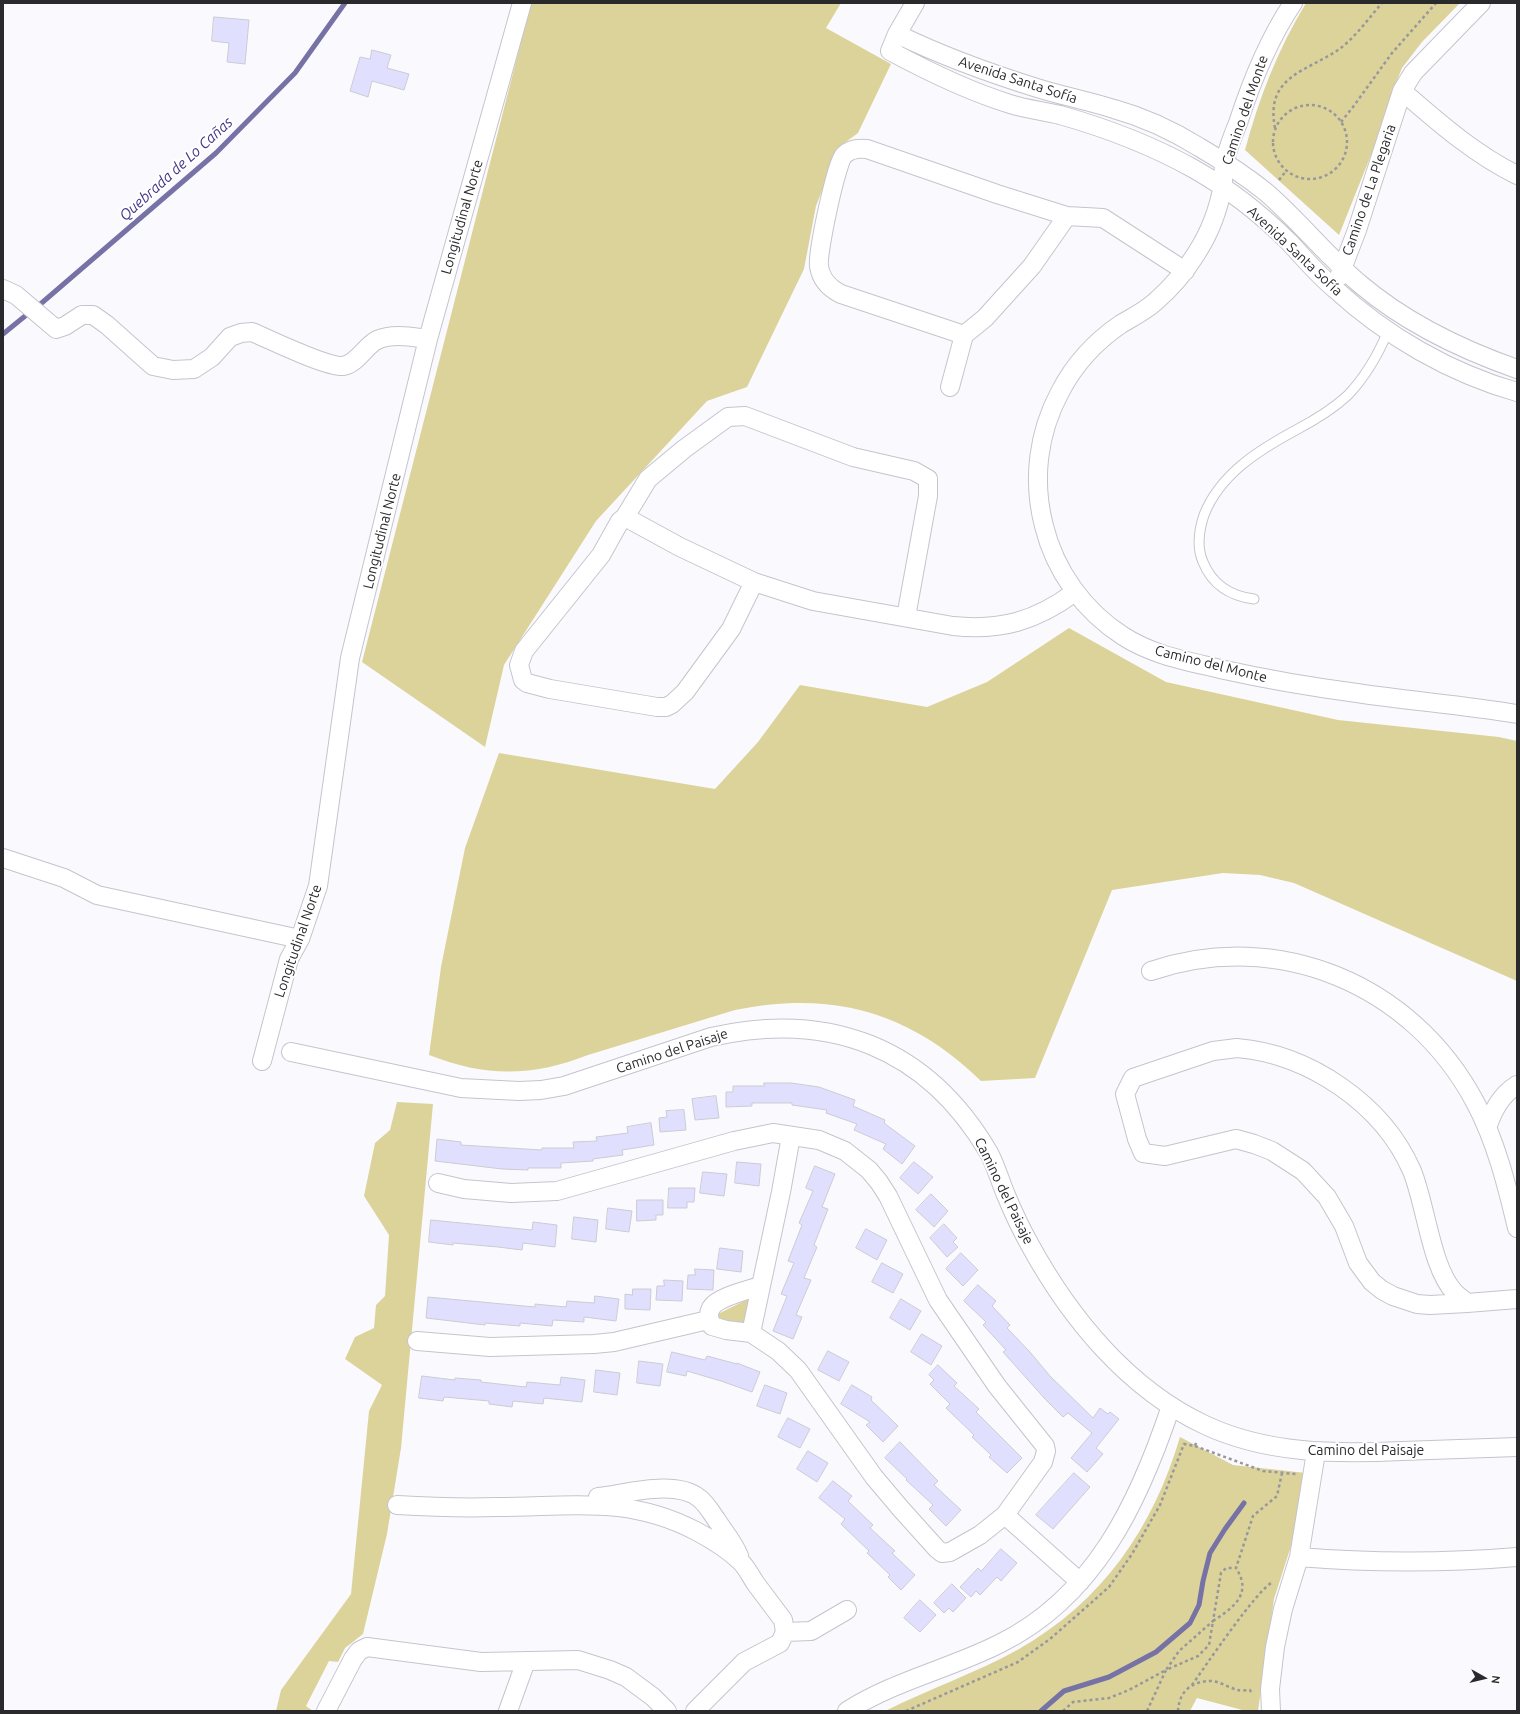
<!DOCTYPE html>
<meta charset="utf-8">
<style>
body{margin:0}
#map{position:relative;width:1520px;height:1714px;overflow:hidden;background:#fafafe;font-family:Ubuntu,sans-serif}
canvas{display:block}
.frame{position:absolute;inset:0;border:4px solid #2a2a2d;pointer-events:none}
.north{position:absolute;left:1464px;top:1658px;width:40px;height:40px;-webkit-text-stroke:3px #fff;paint-order:stroke;rotate:98deg;font-size:11px;font-weight:700;line-height:16px;text-align:center;color:#2a2a2d}
.north::after{content:'';display:block;margin:auto;width:14px;height:18px;background:#2a2a2d;clip-path:polygon(50% 0,100% 100%,50% 72%,0 100%)}
</style>
<div id="map">
<canvas width="1520" height="1714"></canvas>
<div class="frame"></div>
<div class="north">N</div>
</div>
<script>
const context = document.querySelector('canvas').getContext('2d');
context.lineJoin = 'round';
function paint(path, color) { context.fillStyle = color; context.fill(path, 'evenodd'); }
function strokePath(path, color, width, dash) { context.strokeStyle = color; context.lineWidth = width; context.lineCap = dash ? 'butt' : 'round'; context.setLineDash(dash || []); context.stroke(path); }
function write(font, color, halo, rows, align = 'center') {
  context.font = font + ' Ubuntu,sans-serif'; context.lineWidth = 4; context.setLineDash([]); context.textBaseline = 'middle'; context.strokeStyle = halo; context.fillStyle = color; for (const [text, x, y, turn = 0] of rows) {
    context.save(); context.translate(x, y); context.rotate((+turn || 0) * Math.PI / 180); context.textAlign = isNaN(turn) ? turn : align; if (halo) context.strokeText(text, 0, 0); context.fillText(text, 0, 0); context.restore();
  }
}
const green = new Path2D(`
 M531,3H841L826,28L891,64L858,133L839,147L816,206L804,269L747,387L707,401L596,521L504,665L485,747L362,662Z
 M1306,3H1460L1422,42L1402,68L1392,93L1373,150L1339,235L1245,150C1259,98 1278,49 1306,3Z
 M1069,628L1166,682L1338,720L1499,737L1517,741V981L1294,883L1260,875L1223,873L1112,890L1035,1078L981,1081C910,1012 833,990 735,1010L588,1055C532,1077 485,1077 429,1055L441,967L465,848L499,753L715,789L758,742L800,685L927,707L987,682Z
 M397,1102L433,1104L401,1448L387,1534L363,1634L345,1648L338,1662L329,1661L306,1706L313,1711H276L281,1690L351,1594L369,1411L382,1385L345,1359L355,1337L374,1328L376,1305L385,1296L389,1235L364,1196L375,1143L390,1130Z
 M754,1296L746,1328L717,1323L716,1315Z
 M1180,1437L1233,1465L1306,1473L1299,1521L1274,1599L1258,1711H1246L1197,1698L1190,1711H885C929,1689 976,1673 1019,1649C1103,1601 1153,1528 1180,1437Z`);
const stream = new Path2D(`
 M37,307L216,153L295,73L345,3
 M3,334L30,312
 M1041,1711L1064,1691L1109,1677L1156,1652L1190,1623L1199,1605L1203,1581L1210,1553L1225,1529L1244,1503`);
const building = new Path2D(`
 M214,17L249,20L245,64L227,62L229,43L212,41Z
 M372,50L391,55L387,68L409,74L404,90L372,81L368,97L350,91L360,57L370,59Z
 M764,1083H791L819,1087L855,1100L853,1106L885,1120L884,1123L915,1146L902,1164L883,1149L886,1144L854,1130L857,1124L826,1113L827,1110L792,1105V1103H752V1106L726,1107V1092H733V1086H764Z
 M716,1096L719,1118L695,1120L692,1099Z
 M684,1110L686,1130L660,1132L659,1118L667,1117L666,1111Z
 M651,1123L654,1145L622,1150L623,1155L593,1159V1161L561,1163V1168H528V1170L502,1169L435,1161L437,1139L461,1142V1145L542,1150V1148H574L573,1142L597,1141L596,1137L628,1133L627,1127Z
 M737,1162L761,1164L759,1186L735,1183Z
 M914,1162L933,1177L918,1194L900,1178Z
 M815,1166L835,1174L822,1207L828,1209L814,1245L817,1247L804,1278L811,1280L796,1315L802,1317L793,1339L773,1331L787,1296L781,1294L794,1263L788,1261L802,1225L799,1223L813,1191L806,1188Z
 M703,1172L727,1174L724,1196L700,1193Z
 M669,1188H695L694,1202H687V1208H668Z
 M931,1194L948,1211L934,1227L916,1210Z
 M637,1200H663V1215H656V1220L637,1221Z
 M608,1208L632,1211L629,1232L606,1229Z
 M574,1217L598,1220L596,1242L572,1239Z
 M431,1220L532,1230L533,1222L557,1225L555,1247L523,1243L522,1250L498,1247L453,1243V1245L429,1242Z
 M944,1224L957,1238L953,1242L958,1247L947,1257L930,1238Z
 M866,1229L887,1240L877,1260L856,1248Z
 M720,1248L743,1251L741,1272L717,1269Z
 M961,1253L978,1270L963,1286L946,1269Z
 M882,1263L903,1274L893,1293L872,1282Z
 M695,1269L714,1270L713,1290L687,1289L688,1275H695Z
 M664,1280L683,1281L682,1301L656,1300L657,1286H664Z
 M978,1285L996,1301L992,1306L1010,1325L1007,1328L1030,1352L1050,1376L1093,1418L1100,1408L1108,1414L1110,1412L1119,1419L1096,1448L1103,1454L1087,1472L1071,1458L1092,1433L1068,1413L1063,1417L1045,1399L1003,1352L1006,1350L983,1325L986,1322L964,1301Z
 M633,1289H651L650,1310L625,1309V1294L632,1295Z
 M595,1296L619,1299L616,1321L584,1317V1322L553,1320L552,1326L520,1323V1326L485,1323V1325L426,1318L428,1297L535,1307V1304L566,1307L567,1301L594,1303Z
 M901,1299L921,1311L910,1330L890,1318Z
 M922,1334L942,1346L931,1365L911,1352Z
 M828,1351L849,1362L839,1381L818,1370Z
 M672,1352L705,1360L707,1356L737,1364V1363L760,1372L752,1392L721,1381L687,1371L686,1376L667,1372Z
 M639,1361L663,1364L660,1386L637,1383Z
 M938,1365L957,1383L954,1386L979,1409L976,1412L1022,1458L1007,1473L989,1457L991,1455L972,1437L974,1435L946,1408L950,1404L930,1384L934,1380L929,1375Z
 M596,1370L620,1373L617,1395L594,1392Z
 M422,1376L455,1380V1378L481,1380V1382L526,1387L527,1382L560,1385L561,1377L585,1380L582,1402L544,1398L543,1404L513,1401L512,1407L489,1404V1401L444,1397L443,1401L419,1398Z
 M765,1385L787,1393L780,1414L757,1406Z
 M852,1385L872,1397L871,1400L898,1426L883,1442L866,1425L870,1422L841,1404Z
 M788,1418L810,1429L800,1448L778,1437Z
 M900,1442L938,1481L934,1485L961,1510L946,1526L929,1509L933,1505L906,1480L907,1479L885,1458Z
 M808,1451L828,1463L817,1482L797,1469Z
 M1074,1473L1090,1487L1053,1529L1036,1515Z
 M833,1481L852,1496L848,1501L873,1525L870,1528L895,1551L892,1553L915,1575L901,1590L888,1577L890,1575L867,1553L869,1551L841,1524L845,1519L819,1498Z
 M1001,1549L1017,1563L1001,1581L997,1577L980,1595L976,1591L971,1597L960,1587L978,1568L981,1571Z
 M952,1584L966,1598L953,1612L949,1608L944,1613L934,1603Z
 M920,1600L936,1615L920,1632L904,1618Z`);
const path = new Path2D(`
 M1273 142a37 37 0 1 1 74 0a37 37 0 1 1-74 0Z
 M1341,122L1353,107L1392,53L1436,3
 M1275,128C1265,77 1305,72 1338,50C1355,38 1368,19 1382,3
 M1279,180L1286,171
 M1195,1446L1263,1471L1296,1474
 M1192,1685C1204,1668 1258,1588 1273,1582
 M906,1711L1018,1662L1050,1639L1109,1587L1132,1554L1160,1505L1184,1444L1195,1446L1197,1440
 M1063,1711L1073,1702L1109,1698L1129,1690L1166,1670L1179,1651L1213,1621L1221,1573L1226,1568H1236L1253,1516L1277,1496L1282,1473
 M1147,1711L1166,1670L1198,1656L1209,1645L1213,1621C1233,1608 1253,1594 1236,1568
 M1178,1711C1179,1692 1191,1681 1211,1681C1219,1681 1229,1688 1238,1690C1241,1691 1246,1690 1250,1690L1252,1694`);
const lane = new Path2D(`
 M1254,599C1230,596 1212,584 1203,562C1196,546 1199,530 1204,515C1220,474 1259,450 1296,430C1315,420 1332,410 1348,395C1366,376 1378,355 1388,331`);
const street = new Path2D(`
 M915,3L897,34L890,51C929,72 968,91 1010,104C1026,109 1043,111 1060,115C1106,128 1153,146 1194,169C1229,189 1261,214 1289,242C1304,258 1318,275 1335,289C1386,336 1450,373 1517,392
 M1293,3C1268,40 1252,80 1238,123C1233,135 1228,148 1225,161C1223,169 1223,177 1223,184C1219,208 1209,234 1196,254C1185,272 1171,288 1155,302C1145,311 1133,317 1121,324C1096,341 1074,365 1060,392C1038,433 1032,480 1044,526C1055,571 1084,611 1123,636C1152,655 1187,661 1220,669C1265,679 1311,687 1357,693C1410,701 1464,705 1517,714
 M897,34C942,56 989,73 1037,88C1063,96 1089,101 1114,109C1143,117 1173,131 1199,147C1223,161 1246,176 1267,193C1300,222 1327,256 1360,284C1406,323 1460,349 1517,369
 M1402,91C1438,122 1474,154 1517,175
 M1339,277L1357,230L1402,91L1413,73L1481,3
 M3,289L16,295L56,329L65,326L82,315H93L107,325L153,366L173,370L194,369L212,357L230,337L241,333L252,332C271,340 326,367 343,366C357,364 365,346 377,340C393,333 412,337 428,339
 M964,335L985,318L1032,266L1067,216
 M950,387L964,335L841,294C829,288 821,280 819,266C817,254 836,163 844,155C850,149 858,148 867,149L997,194L1067,216L1103,218L1185,271
 M625,517L648,479L684,449L728,417L745,416L853,457L914,471L928,479V496L906,617
 M754,582L731,629L685,692L672,704L666,707H657L550,689L527,683L523,680L519,665L524,651L601,555L620,521L625,517L680,547L754,582L813,601L953,626C1001,631 1036,621 1075,592
 M3,858L64,878L97,895L300,939
 M1151,971C1278,928 1412,984 1475,1102C1496,1141 1507,1186 1517,1228
 M1237,1048C1309,1054 1383,1104 1412,1171C1426,1205 1431,1268 1455,1293C1459,1297 1463,1299 1467,1303L1430,1305L1417,1304L1393,1296L1382,1290L1372,1282L1358,1263L1344,1226L1327,1197L1303,1171L1272,1151L1254,1144L1236,1139L1165,1156L1143,1153L1137,1139L1125,1094L1133,1078L1213,1051Z
 M291,1052L461,1088L519,1091L541,1090L564,1086L711,1037C829,1010 927,1047 989,1153C996,1166 1000,1181 1006,1195C1013,1212 1021,1229 1030,1245C1070,1318 1128,1389 1205,1425C1267,1454 1335,1454 1402,1451C1440,1450 1479,1448 1517,1447
 M262,1061L289,959L300,939L318,886L350,658L428,339L522,3
 M1487,1128C1493,1110 1501,1095 1517,1085
 M438,1183L464,1189L511,1193L557,1191L734,1141L773,1133L819,1140L845,1151L869,1170L879,1182L888,1196L938,1300L997,1386L1045,1446L1046,1451L1043,1462L1005,1515L980,1535L950,1552L942,1553L937,1549L901,1509L874,1477L798,1370L778,1351L751,1333L726,1330L712,1326C710,1320 707,1315 711,1308C717,1297 748,1290 760,1286
 M1467,1303L1517,1299
 M751,1333L781,1192L791,1136
 M417,1341L490,1347L594,1344L614,1342L708,1320
 M598,1497C626,1494 675,1479 699,1498C707,1504 712,1514 718,1522C725,1533 734,1543 739,1556
 M397,1505C431,1507 464,1508 497,1507C571,1507 627,1495 696,1531C711,1539 728,1549 741,1562C747,1568 751,1577 756,1584C765,1596 774,1608 783,1620L785,1632L780,1643L744,1662L695,1711
 M1005,1515L1080,1582
 M1299,1557C1372,1563 1444,1563 1517,1557
 M785,1632L811,1631L847,1610
 M326,1711L353,1659L359,1651L367,1647L481,1662L578,1660L610,1670L626,1677L653,1697L667,1711
 M508,1711L526,1661
 M847,1711C894,1681 949,1669 999,1644C1095,1597 1139,1502 1171,1406
 M1271,1711L1270,1689L1275,1647L1283,1609L1299,1557L1316,1452`);
const streetNames = [
 ["Avenida Santa Sofía",1018,80,18],
 ["Camino del Monte",1245,110,-71],
 ["Camino de La Plegaria",1369,190,-71],
 ["Longitudinal Norte",462,217,-74],
 ["Avenida Santa Sofía",1295,251,43],
 ["Longitudinal Norte",382,531,-76],
 ["Camino del Monte",1211,664,14],
 ["Longitudinal Norte",298,941,-71],
 ["Camino del Paisaje",672,1051,-18],
 ["Camino del Paisaje",1004,1191,64],
 ["Camino del Paisaje",1366,1450]
];
const waterNames = [
 ["Quebrada de Lo Cañas",176,169,-42]
];
paint(green, '#dcd39b');
strokePath(stream, '#7672a5', 5);
paint(building, '#e0dffe');
strokePath(building, '#cbcbd4', 1);
strokePath(lane, '#c5c4cd', 11);
strokePath(street, '#c5c4cd', 20);
strokePath(path, '#98989b', 2.5, [3, 3]);
strokePath(lane, '#fff', 9);
strokePath(street, '#fff', 18);
write('14px', '#2a2a2d', '#fff', streetNames);
write('italic 15px', '#433488', '#fff', waterNames);
</script>
